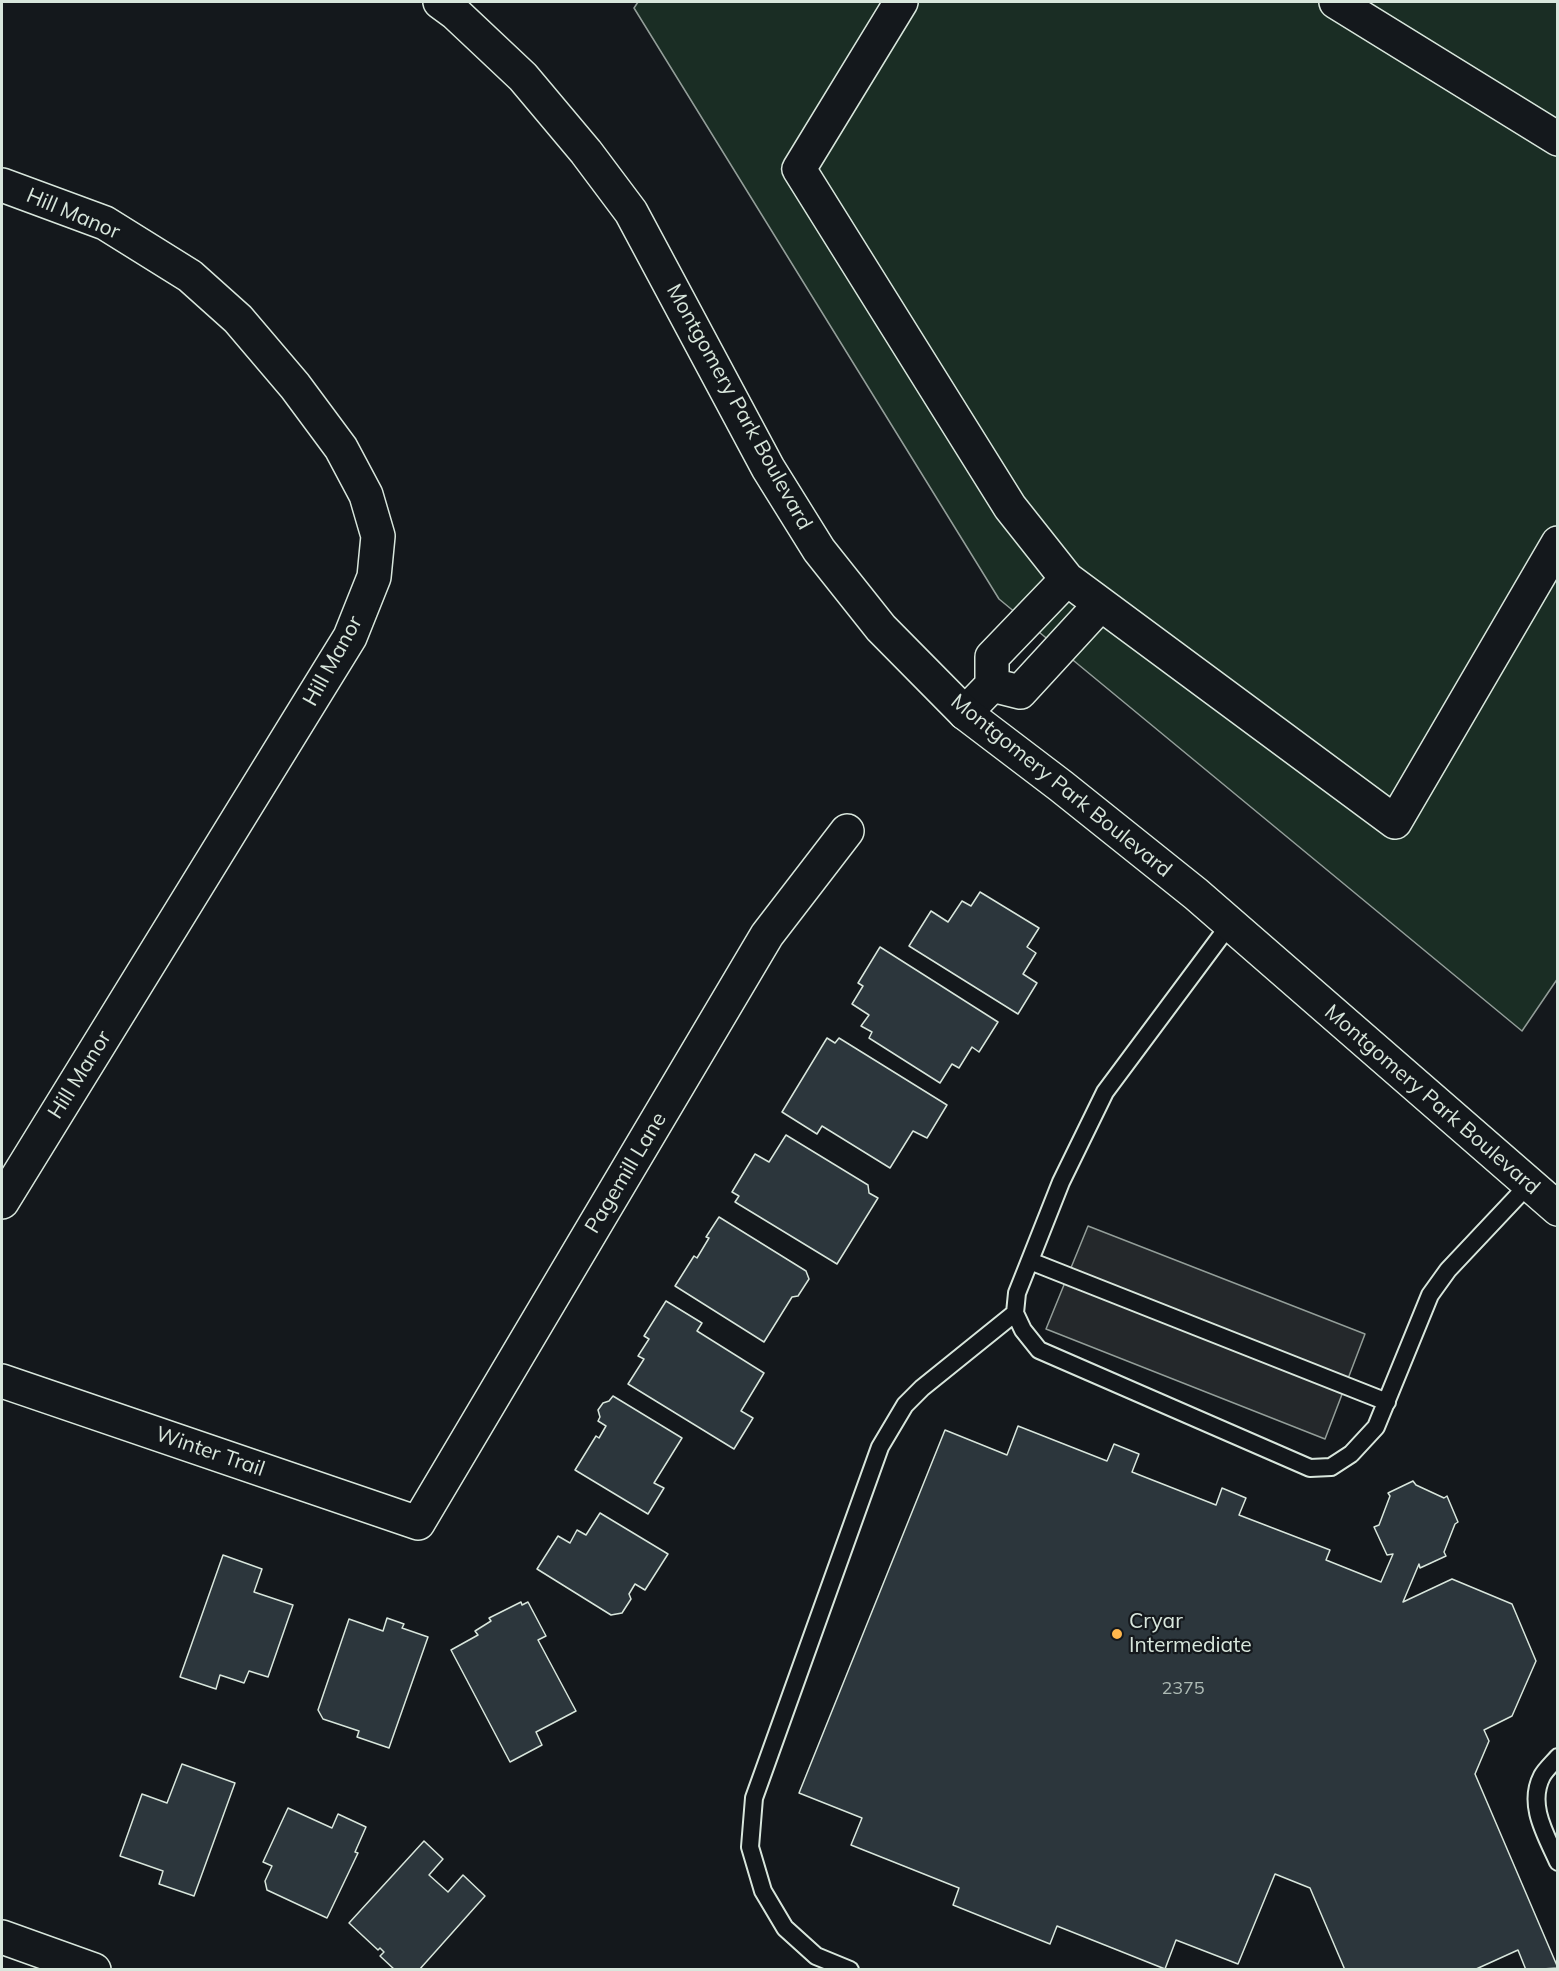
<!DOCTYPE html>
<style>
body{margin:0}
#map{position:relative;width:1559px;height:1971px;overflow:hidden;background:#14181c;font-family:Mulish,sans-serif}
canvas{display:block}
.frame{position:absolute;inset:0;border:3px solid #d8e6dc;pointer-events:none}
</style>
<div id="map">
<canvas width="1559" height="1971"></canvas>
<div class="frame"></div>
</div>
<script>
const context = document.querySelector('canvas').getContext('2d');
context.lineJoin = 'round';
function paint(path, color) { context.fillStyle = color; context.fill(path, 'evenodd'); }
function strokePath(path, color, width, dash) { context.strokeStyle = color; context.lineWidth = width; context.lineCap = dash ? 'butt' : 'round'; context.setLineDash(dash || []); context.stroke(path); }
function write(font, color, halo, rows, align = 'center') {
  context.font = font + ' Mulish,sans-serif'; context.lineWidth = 4.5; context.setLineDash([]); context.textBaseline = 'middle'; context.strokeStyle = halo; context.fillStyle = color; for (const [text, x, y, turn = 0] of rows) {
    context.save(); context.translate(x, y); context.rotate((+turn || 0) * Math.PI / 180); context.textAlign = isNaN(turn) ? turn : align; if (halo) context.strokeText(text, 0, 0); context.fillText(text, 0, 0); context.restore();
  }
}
const green = new Path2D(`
 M638,2H1557L1558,978L1522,1031L999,599L634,8Z`);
const parking = new Path2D(`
 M1088,1226L1365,1334L1325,1439L1046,1329Z`);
const building = new Path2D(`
 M980,892L1039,928L1027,947L1036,953L1023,974L1037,983L1018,1014L909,946L931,911L948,922L962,901L971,906Z
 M880,947L998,1022L979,1052L972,1047L959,1068L952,1064L940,1083L869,1038L872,1032L861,1026L869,1015L852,1004L863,986L858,983Z
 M827,1038L835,1043L839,1038L947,1105L927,1138L913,1131L890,1168L822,1126L817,1134L782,1112Z
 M786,1135L868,1185L869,1193L878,1198L837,1264L735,1202L739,1196L732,1192L755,1154L769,1162Z
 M719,1217L806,1271L809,1279L798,1296L792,1297L764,1342L675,1286L694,1256L697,1258L709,1238L706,1237Z
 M666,1301L702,1323L697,1331L764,1373L741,1411L753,1418L734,1449L628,1384L644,1359L638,1356L649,1339L644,1336Z
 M613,1396L682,1438L654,1483L664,1488L648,1514L575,1470L596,1436L599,1438L606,1426L598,1421L600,1417L598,1410L603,1403L609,1401Z
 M1018,1426L1107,1461L1114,1444L1139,1454L1132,1472L1216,1505L1222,1488L1246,1498L1239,1515L1330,1550L1326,1560L1381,1582L1393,1554L1387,1555L1374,1527L1379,1525L1390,1496L1388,1493L1413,1481L1416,1485L1444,1498L1447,1496L1458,1522L1455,1524L1444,1552L1446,1556L1420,1568L1419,1564L1403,1602L1452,1579L1512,1604L1536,1661L1512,1716L1484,1730L1489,1741L1475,1774L1558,1968L1526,1970L1518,1950L1474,1970H1345L1310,1888L1275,1874L1238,1964L1176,1940L1165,1969L1057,1926L1050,1944L953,1905L959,1888L851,1845L862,1818L799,1793L945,1430L1007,1455Z
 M600,1513L668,1554L645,1590L635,1584L629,1594L631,1599L622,1613L611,1615L537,1569L558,1536L570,1543L577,1530L586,1535Z
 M223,1555L262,1569L254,1592L293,1605L268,1677L249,1671L244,1683L220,1675L216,1689L180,1677Z
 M521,1602L522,1605L528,1602L546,1636L538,1640L576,1711L536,1732L542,1745L510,1762L451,1650L478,1635L475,1631L491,1621L489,1618Z
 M387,1618L404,1624L402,1628L428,1637L389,1748L357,1737L359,1731L323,1719L318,1710L349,1619L383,1631Z
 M182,1764L235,1783L194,1896L159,1884L163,1871L120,1856L142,1794L167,1803Z
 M288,1808L332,1828L338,1814L366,1827L355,1852L358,1853L327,1918L267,1890L265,1881L272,1866L263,1862Z
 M424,1841L443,1859L429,1875L448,1892L463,1875L485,1896L419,1970H395L380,1956L384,1952L380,1948L378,1950L349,1923Z`);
const lane = new Path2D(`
 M1230,924L1105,1092L1061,1182L1017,1293L1015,1313L1023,1330L1039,1350L1310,1468L1331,1467L1351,1454L1376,1427L1430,1295L1448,1270L1529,1184
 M1030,1261L1387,1402
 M1558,1757C1553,1763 1546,1769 1542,1776C1527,1805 1546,1835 1558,1862
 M850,1970L816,1956L785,1928L763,1891L750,1847L754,1798L880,1447L905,1405L922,1388L1015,1313`);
const street = new Path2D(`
 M901,2L799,169L1010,507L1067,579L1395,822L1558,543
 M1336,2L1558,139
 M2,185L105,223L190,276L238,319L295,386L341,448L366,495L378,536L374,577L350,637L2,1202
 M992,685L1020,692L1100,605
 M965,713L992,685V657L1067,579
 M2,1381L418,1523L767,935L847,831
 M2,1937L94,1970`);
const secondary = new Path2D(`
 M440,2L455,13L523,77L586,152L631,212L768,468L819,550L881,628L965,713L1061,786L1196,894L1558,1209`);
const markers = [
 [1117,1634,6,"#ffb74d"]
];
const numberNames = [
 ["2375",1183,1689]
];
const streetNames = [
 ["Hill Manor",73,214,23],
 ["Montgomery Park Boulevard",739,407,61],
 ["Hill Manor",333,661,-61],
 ["Montgomery Park Boulevard",1061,786,39],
 ["Hill Manor",80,1075,-58],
 ["Montgomery Park Boulevard",1432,1100,41],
 ["Pagemill Lane",626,1173,-59],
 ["Winter Trail",210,1452,19]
];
const poiNames = [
 ["Cryar",1129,1622],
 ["Intermediate",1129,1646]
];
paint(green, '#1a2d24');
strokePath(green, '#939e99', 1.5);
paint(parking, '#24282b');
strokePath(parking, '#939e99', 1.5);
paint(building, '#2c363c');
strokePath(building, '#d8e6dc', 1.5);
strokePath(lane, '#d8e6dc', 20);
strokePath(street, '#d8e6dc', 36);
strokePath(secondary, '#d8e6dc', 36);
strokePath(lane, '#14181c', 16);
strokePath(street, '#14181c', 33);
strokePath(secondary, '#14181c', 33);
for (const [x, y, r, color] of markers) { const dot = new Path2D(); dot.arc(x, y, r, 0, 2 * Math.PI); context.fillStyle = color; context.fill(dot); strokePath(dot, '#14181c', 2); }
write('18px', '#adbab4', null, numberNames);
write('21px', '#d8e6dc', '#14181c', streetNames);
write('21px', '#d8e6dc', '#14181c', poiNames, 'left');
</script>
